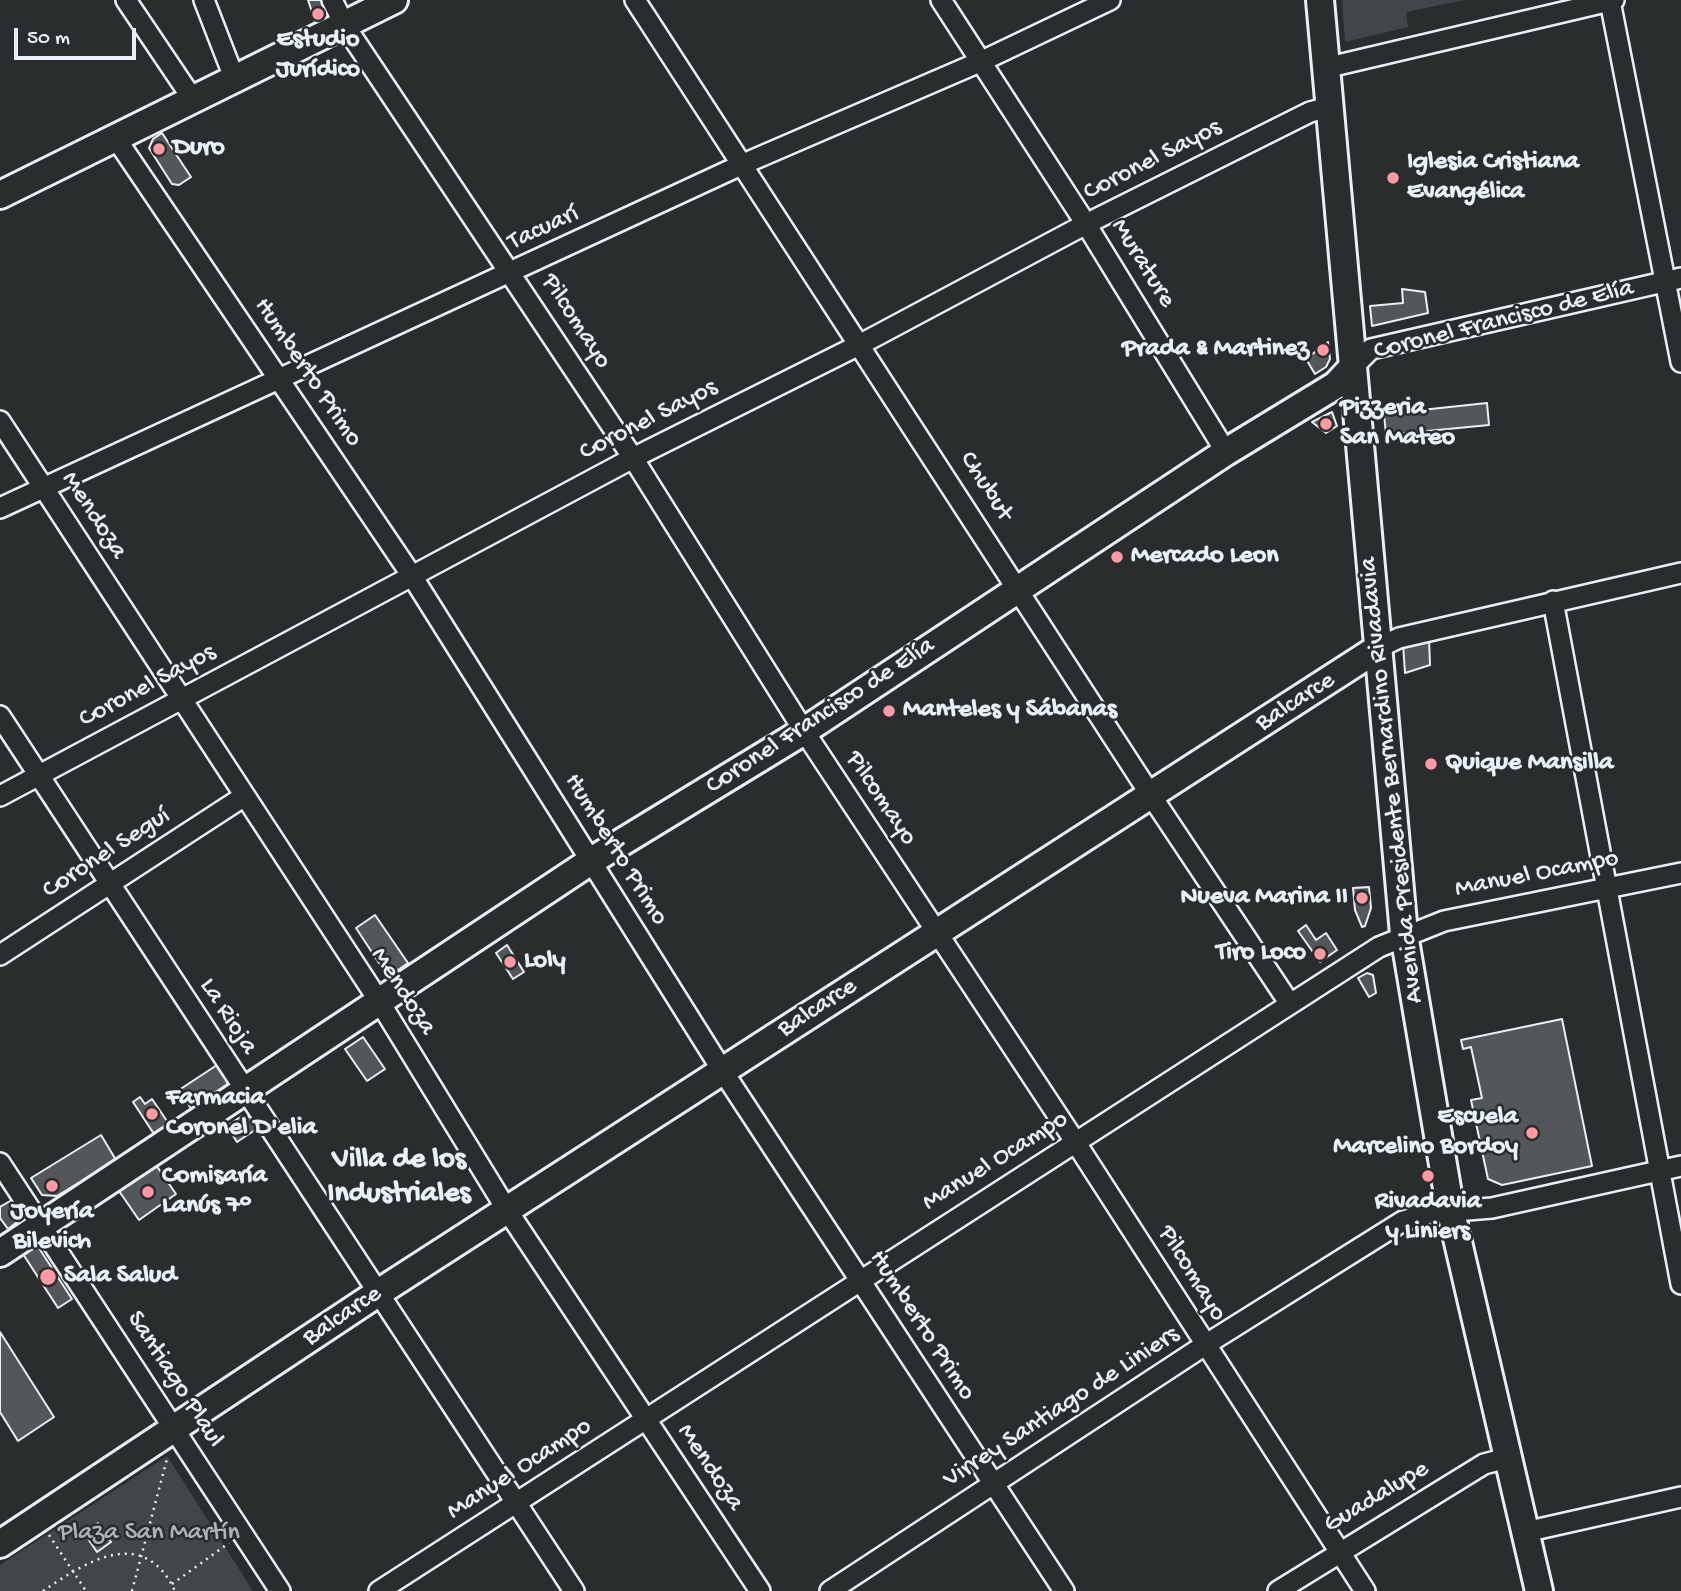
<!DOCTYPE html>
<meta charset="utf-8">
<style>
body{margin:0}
#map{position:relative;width:1681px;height:1591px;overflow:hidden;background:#2a2d2e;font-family:"Gochi Hand",sans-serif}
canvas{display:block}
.scale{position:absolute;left:14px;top:28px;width:122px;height:32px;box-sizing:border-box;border:4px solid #e8f1f8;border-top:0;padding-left:9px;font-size:21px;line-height:24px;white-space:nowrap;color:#e8f1f8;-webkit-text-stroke:5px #2a2d2e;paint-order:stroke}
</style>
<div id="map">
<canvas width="1681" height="1591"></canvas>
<div class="scale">50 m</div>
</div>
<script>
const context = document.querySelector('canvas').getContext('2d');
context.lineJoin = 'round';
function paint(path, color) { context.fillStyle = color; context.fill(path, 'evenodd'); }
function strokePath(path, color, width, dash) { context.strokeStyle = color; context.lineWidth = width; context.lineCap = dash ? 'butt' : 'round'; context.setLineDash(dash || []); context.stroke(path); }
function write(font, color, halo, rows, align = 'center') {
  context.font = font + ' "Gochi Hand",sans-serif'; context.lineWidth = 5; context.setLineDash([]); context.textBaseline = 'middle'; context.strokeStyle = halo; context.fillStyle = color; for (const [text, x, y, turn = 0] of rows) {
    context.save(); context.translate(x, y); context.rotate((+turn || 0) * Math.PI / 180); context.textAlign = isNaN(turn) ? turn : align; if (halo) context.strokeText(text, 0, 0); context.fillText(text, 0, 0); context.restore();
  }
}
const green = new Path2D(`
 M1342,0H1465L1406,12L1408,27L1345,42Z
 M167,1456L253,1591H0V1565Z`);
const building = new Path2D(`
 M308,0H321L324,9L321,19L315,21Z
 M162,133L191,177L179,185L172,184L149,148L153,139Z
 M1402,289L1425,292L1428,313L1372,326L1370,306L1403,303Z
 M1328,342L1330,359L1326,367L1315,374L1306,359Z
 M1487,403L1489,425L1386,435L1384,414Z
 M1332,412L1337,426L1326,433L1312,422Z
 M1429,638L1430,665L1405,673L1403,644Z
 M1369,887L1371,908L1365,926L1362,927L1355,910L1353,888Z
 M375,915L408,963L398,970L383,969L356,928Z
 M1306,925L1316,940L1326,933L1337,950L1320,962L1298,931Z
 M507,945L524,972L513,979L496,953Z
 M1367,973L1373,975L1376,993L1369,997L1358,978Z
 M1562,1019L1592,1166L1502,1185L1488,1179L1471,1100L1482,1098L1471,1047L1463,1049L1461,1040Z
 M363,1037L385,1069L367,1081L345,1049Z
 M217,1065L228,1082L226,1087L192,1110L179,1090Z
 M140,1097L145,1104L152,1099L169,1124L154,1134L133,1102Z
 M242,1116L251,1117L258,1128L237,1142L227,1126Z
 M101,1135L116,1160L57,1196L42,1195L31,1178Z
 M156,1165L176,1194L139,1220L119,1191Z
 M12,1200L21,1219L8,1229L0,1218V1207Z
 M37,1245L72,1299L58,1308L23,1254Z
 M0,1332L54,1417L18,1441L0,1412Z
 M98,1523L111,1542L97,1552L84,1533Z`);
const path = new Path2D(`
 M49,1535L86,1591
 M172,1584L229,1543
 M43,1591C86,1562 143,1524 175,1591
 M132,1591L167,1459`);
const street = new Path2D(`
 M126,0L194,101
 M204,0L235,80
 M332,0L345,26L633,458L804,731L1076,1143L1365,1591
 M635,0L1152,797L1290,1004
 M941,0L1086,224L1226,452
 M1610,1L1681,362
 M1325,68L1614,0
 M117,140L412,576L722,1070L1064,1591
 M1351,369L1371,349L1681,278
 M0,421L379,1001L507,1210L760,1591
 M0,508L741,165L982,61L1110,0
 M1553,601L1681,1284
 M1380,647L1399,638L1681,573
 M0,716L574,1591
 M0,796L633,458L861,344L1086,224L1310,112L1329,107
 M0,955L243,797
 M0,1163L280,1591
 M1525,1532L1681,1497
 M379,1591L1379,947L1444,921L1681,873
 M830,1591L1205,1345L1403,1221L1430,1213L1492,1208L1681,1166
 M1278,1591L1484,1464L1507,1458`);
const secondary = new Path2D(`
 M1320,0L1404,934L1451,1212L1539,1591
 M0,195L394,0
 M0,1253L591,861L804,731L1226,452L1336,385L1351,369
 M0,1544L378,1293L1380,647`);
const markers = [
 [318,14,7,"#ff9aa2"],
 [159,149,7,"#ff9aa2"],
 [1393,178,7,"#ff9aa2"],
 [1323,350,7,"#ff9aa2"],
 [1326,424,7,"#ff9aa2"],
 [1117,557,7,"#ff9aa2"],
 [889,711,7,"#ff9aa2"],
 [1431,764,7,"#ff9aa2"],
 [1362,898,7,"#ff9aa2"],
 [1320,954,7,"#ff9aa2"],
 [510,962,7,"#ff9aa2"],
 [152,1114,7,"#ff9aa2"],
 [1532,1133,7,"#ff9aa2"],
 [1428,1176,7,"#ff9aa2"],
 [52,1186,7,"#ff9aa2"],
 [148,1192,7,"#ff9aa2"],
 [48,1277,9,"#ff9aa2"]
];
const poiNames = [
 ["Estudio",318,41,"center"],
 ["Jurídico",318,71,"center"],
 ["Duro",173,149],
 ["Iglesia Cristiana",1407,163],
 ["Evangélica",1407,193],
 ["Prada & Martinez",1309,350,"right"],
 ["Pizzeria",1340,409],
 ["San Mateo",1340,439],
 ["Mercado Leon",1131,557],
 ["Manteles y Sábanas",903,711],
 ["Quique Mansilla",1445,764],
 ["Nueva Marina II",1348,898,"right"],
 ["Tiro Loco",1306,954,"right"],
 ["Loly",524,962],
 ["Farmacia",166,1099],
 ["Coronel D'elia",166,1129],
 ["Escuela",1518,1118,"right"],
 ["Marcelino Bordoy",1518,1148,"right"],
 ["Comisaría",162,1177],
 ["Lanús 7°",162,1207],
 ["Rivadavia",1428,1203,"center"],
 ["y Liniers",1428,1233,"center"],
 ["Joyería",52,1213,"center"],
 ["Bilevich",52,1243,"center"],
 ["Sala Salud",64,1277]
];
const streetNames = [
 ["Coronel Sayos",1153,161,-27],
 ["Tacuarí",544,229,-25],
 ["Murature",1142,264,58],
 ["Coronel Francisco de Elía",1504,321,-14],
 ["Pilcomayo",575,322,57],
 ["Humberto Primo",307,373,56],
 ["Coronel Sayos",649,421,-27],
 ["Chubut",985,487,57],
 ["Mendoza",93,516,57],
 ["Coronel Sayos",148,687,-28],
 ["Balcarce",1296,703,-33],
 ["Coronel Francisco de Elía",821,717,-33],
 ["Avenida Presidente Bernardino Rivadavia",1393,780,-96],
 ["Pilcomayo",880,799,56],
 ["Humberto Primo",615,850,58],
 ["Coronel Seguí",107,854,-33],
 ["Manuel Ocampo",1537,875,-11],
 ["Mendoza",402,992,57],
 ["Balcarce",818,1009,-33],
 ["La Rioja",227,1017,57],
 ["Manuel Ocampo",996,1162,-32],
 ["Pilcomayo",1191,1274,58],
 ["Balcarce",343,1317,-34],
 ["Humberto Primo",921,1326,57],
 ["Santiago Plaul",174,1380,57],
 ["Virrey Santiago de Liniers",1062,1408,-33],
 ["Mendoza",709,1468,56],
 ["Manuel Ocampo",520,1470,-33],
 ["Guadalupe",1377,1498,-31]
];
const parkNames = [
 ["Plaza San Martín",149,1534]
];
const quarterNames = [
 ["Villa de los",399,1161],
 ["Industriales",399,1195]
];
paint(green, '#424648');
paint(building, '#535759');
strokePath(building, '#e8f1f8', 2);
strokePath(street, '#e8f1f8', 24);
strokePath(secondary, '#e8f1f8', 32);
strokePath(path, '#e8f1f8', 2.5, [2, 5]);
strokePath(street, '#2a2d2e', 19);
strokePath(secondary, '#2a2d2e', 26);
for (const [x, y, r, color] of markers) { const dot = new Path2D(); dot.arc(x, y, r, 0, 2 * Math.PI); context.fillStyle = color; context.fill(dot); strokePath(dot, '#2a2d2e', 2.5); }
write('bold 26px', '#e8f1f8', '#2a2d2e', poiNames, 'left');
write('26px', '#e8f1f8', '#2a2d2e', streetNames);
write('26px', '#aeb5ba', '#2a2d2e', parkNames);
write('bold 30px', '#e8f1f8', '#2a2d2e', quarterNames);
</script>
